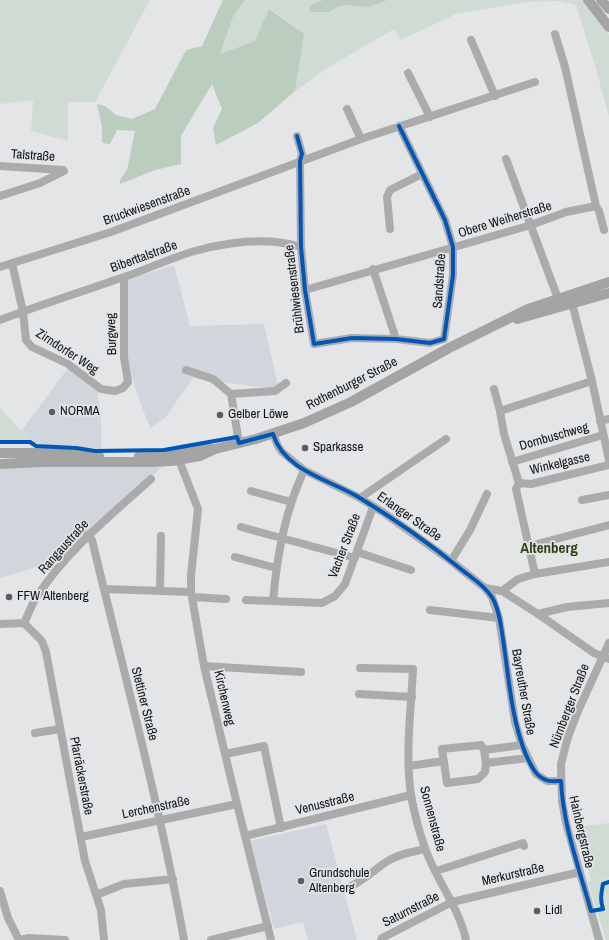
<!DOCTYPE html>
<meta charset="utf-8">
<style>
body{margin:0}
canvas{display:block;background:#e3e5e7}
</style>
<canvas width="609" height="940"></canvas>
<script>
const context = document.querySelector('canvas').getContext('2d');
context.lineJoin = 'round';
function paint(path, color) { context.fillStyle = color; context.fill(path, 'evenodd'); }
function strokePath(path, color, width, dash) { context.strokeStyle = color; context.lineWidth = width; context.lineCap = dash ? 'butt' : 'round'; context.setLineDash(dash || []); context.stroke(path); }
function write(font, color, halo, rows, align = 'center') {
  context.font = font + ' "Archivo Narrow",sans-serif'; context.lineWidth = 3.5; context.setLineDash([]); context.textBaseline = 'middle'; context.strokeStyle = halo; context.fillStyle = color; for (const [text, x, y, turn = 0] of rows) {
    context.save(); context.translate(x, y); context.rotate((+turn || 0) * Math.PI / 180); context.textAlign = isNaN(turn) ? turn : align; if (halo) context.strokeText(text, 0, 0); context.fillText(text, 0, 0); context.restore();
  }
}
const built = new Path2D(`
 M174,265L190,326L264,324L279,390L193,378L165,418L150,428L139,399L127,363L126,280Z
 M68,368L97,389L101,417V460L165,464L59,560L0,578V466L44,464L31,441L22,430Z
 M326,824L357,940H308L303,922L274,929L250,841Z`);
const green = new Path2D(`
 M0,0H150L95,102H68V141L31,131L33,100L0,104Z
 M245,0H323C316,1 311,2 309,9L311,12H330L337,7L346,5L368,7L388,0H583L603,25L609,35V117L596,69L576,5L559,1L527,2L456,14L401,40L394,29L329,67L295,91L304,34L270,9L255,41L220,54L233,17Z
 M0,408L31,441H0Z
 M609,823V877L591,881L577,827Z
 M609,878V940H606L588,882Z`);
const forest = new Path2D(`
 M223,0H245L233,17L220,54L255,41L269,9L304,34L295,91L258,123L216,145L213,128L222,109L212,84L181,136V164L155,170L120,184V180L127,170L135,131L117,130L110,144L102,143V127L97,104L105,106L116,115L132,119L155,109L186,50L202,46Z
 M323,0H388L368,7L346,5L337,7L330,12H311L309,10C311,2 316,2 323,0Z`);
const minor = new Path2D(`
 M555,34L565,67L596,206L599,211L604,230
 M471,40L495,96
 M408,73L430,117
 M347,109L361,139
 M297,136L302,154L300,161L301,247L305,290L314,344L352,338L396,339L430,343L444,339L453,275V247L445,220L399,126
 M506,159L560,304
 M0,166L63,170
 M0,196L40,183L64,171
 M390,229L387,197L390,190L422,174
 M12,263L23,312L26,340L32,347L68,364L101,389L115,391L123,388L128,382L124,357V278
 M0,267L111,232L361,139L535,82
 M373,269L396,339
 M305,290L531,225L566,212L596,206
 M571,299L592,381L609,460
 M0,320C40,305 81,292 121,278C146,270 170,258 195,251C228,242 268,237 301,247
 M186,370L213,379L231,394L239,443
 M592,381L500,411L504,434L519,483L531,484L609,465
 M494,389L500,411
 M231,394L275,391L286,383
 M600,421L609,419
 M273,434L278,446L282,452L304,470L360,498L384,513L451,561L485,588L502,591L538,614L594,653L609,659
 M179,460L198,509L191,576V592L204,666L237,804L271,940
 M512,462L603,435
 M519,483L516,489L535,574
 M251,491L291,502
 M360,498L446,439
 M582,500L609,495
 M241,527L355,558
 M87,535L92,540C124,673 160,806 184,940
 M529,546L609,525
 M357,552L411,570
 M235,557L276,568
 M451,561L470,530L487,494
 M485,588L492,597L499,618L515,722L522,745L536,774L547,781H561
 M104,589L191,592
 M160,591L161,536
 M502,591L518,579L535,574L609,562
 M192,597L226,599
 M246,600L322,603L335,596L345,584L373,507
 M273,601C276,567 281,533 292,501C295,491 300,480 304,470
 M430,610L499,618
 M538,614L567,607L609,603
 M24,623L42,641L46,652L85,861L101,910L104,940
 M0,624L24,623C28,615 31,606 36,598C66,551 110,516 151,479
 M204,666L301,672
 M360,668L413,669C411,710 405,754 411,795C414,812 419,831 425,848C436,880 459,907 466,940
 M359,694L412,697
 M35,733L60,729
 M522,745L484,750L486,763L528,758
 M484,750L481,745L442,749L447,783L478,779L485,772L486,763
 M225,754L264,746L281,828
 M409,766L444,761
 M245,836L411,795
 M81,837L237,804
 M436,871L523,843L524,846
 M347,888C362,882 373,871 386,862C398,854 412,852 425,849
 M0,891L8,918L19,940
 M96,895L124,884L173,879
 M20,940L29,938L65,940
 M211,940L268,926
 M381,940L382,938L452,902L580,872
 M599,940L566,823L562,801L561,764L568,737L578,711L609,643`);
const major = new Path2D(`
 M588,0L609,27
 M601,0L609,9
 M517,319L609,293
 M0,453H50L99,456
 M139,456L177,453L200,448L213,449
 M0,464L43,462H151L171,461L200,456L215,449L256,439L304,423L351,402L449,348L528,309L609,282`);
const cycleway = new Path2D(`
 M297,136L302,154L300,161L301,247L305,290L314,344L352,338L396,339L430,343L444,339L453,275V247L445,220L399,126
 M0,442H30L36,446L76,448L95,451L164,450L237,437L239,443L273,434C284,471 331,480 360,498C396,520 430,544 462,570C472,578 484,585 491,596C499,606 501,627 503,639C509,678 511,718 526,755C531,765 535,776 546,780C550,782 557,781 561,781C563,825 579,868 591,911L603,909C600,899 601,895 603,884L609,882`);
const markers = [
 [52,412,4,"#5a5c5d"],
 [220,415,4,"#5a5c5d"],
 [305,448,4,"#5a5c5d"],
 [9,597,4,"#5a5c5d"],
 [301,881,4,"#5a5c5d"],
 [537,911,4,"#5a5c5d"]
];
const streetNames = [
 ["Talstraße",33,156,4],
 ["Bruckwiesenstraße",147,206,-20],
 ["Obere Weiherstraße",505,220,-17],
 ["Biberttalstraße",144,257,-20],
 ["Sandstraße",440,281,-86],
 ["Brühlwiesenstraße",295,289,-97],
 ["Burgweg",112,334,-92],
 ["Zirndorfer Weg",67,352,33],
 ["Rothenburger Straße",352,384,-27],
 ["Dornbuschweg",554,437,-16],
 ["Winkelgasse",560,464,-13],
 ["Erlanger Straße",409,517,35],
 ["Vacher Straße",345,546,-69],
 ["Rangaustraße",64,547,-48],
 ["Bayreuther Straße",523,692,80],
 ["Kirchenweg",224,698,77],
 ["Stettiner Straße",144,704,76],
 ["Nürnberger Straße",570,706,-69],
 ["Pfarräckerstraße",81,776,79],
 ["Venusstraße",325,804,-14],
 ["Lerchenstraße",156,808,-12],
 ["Sonnenstraße",432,819,75],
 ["Hainbergstraße",581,832,77],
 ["Merkurstraße",513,875,-13],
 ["Saturnstraße",411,910,-27]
];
const poiNames = [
 ["NORMA",60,412],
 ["Gelber Löwe",228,415],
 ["Sparkasse",313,448],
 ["FFW Altenberg",17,597],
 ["Grundschule",309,874],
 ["Altenberg",309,889],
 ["Lidl",545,911]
];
const quarterNames = [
 ["Altenberg",549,549]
];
paint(built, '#d1d6dd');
paint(green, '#d0dcd3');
paint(forest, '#bbcdbf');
strokePath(minor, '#acabac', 8);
strokePath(major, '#a4a4a5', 10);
strokePath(cycleway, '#0057b8', 4);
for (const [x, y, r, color] of markers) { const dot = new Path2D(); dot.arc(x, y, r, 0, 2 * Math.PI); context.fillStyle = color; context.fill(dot); strokePath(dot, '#e1e5e9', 1.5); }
write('13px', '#111213', '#e1e5e9', streetNames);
write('13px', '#111213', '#e1e5e9', poiNames, 'left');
write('bold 15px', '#2e420e', '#e1e5e9', quarterNames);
</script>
